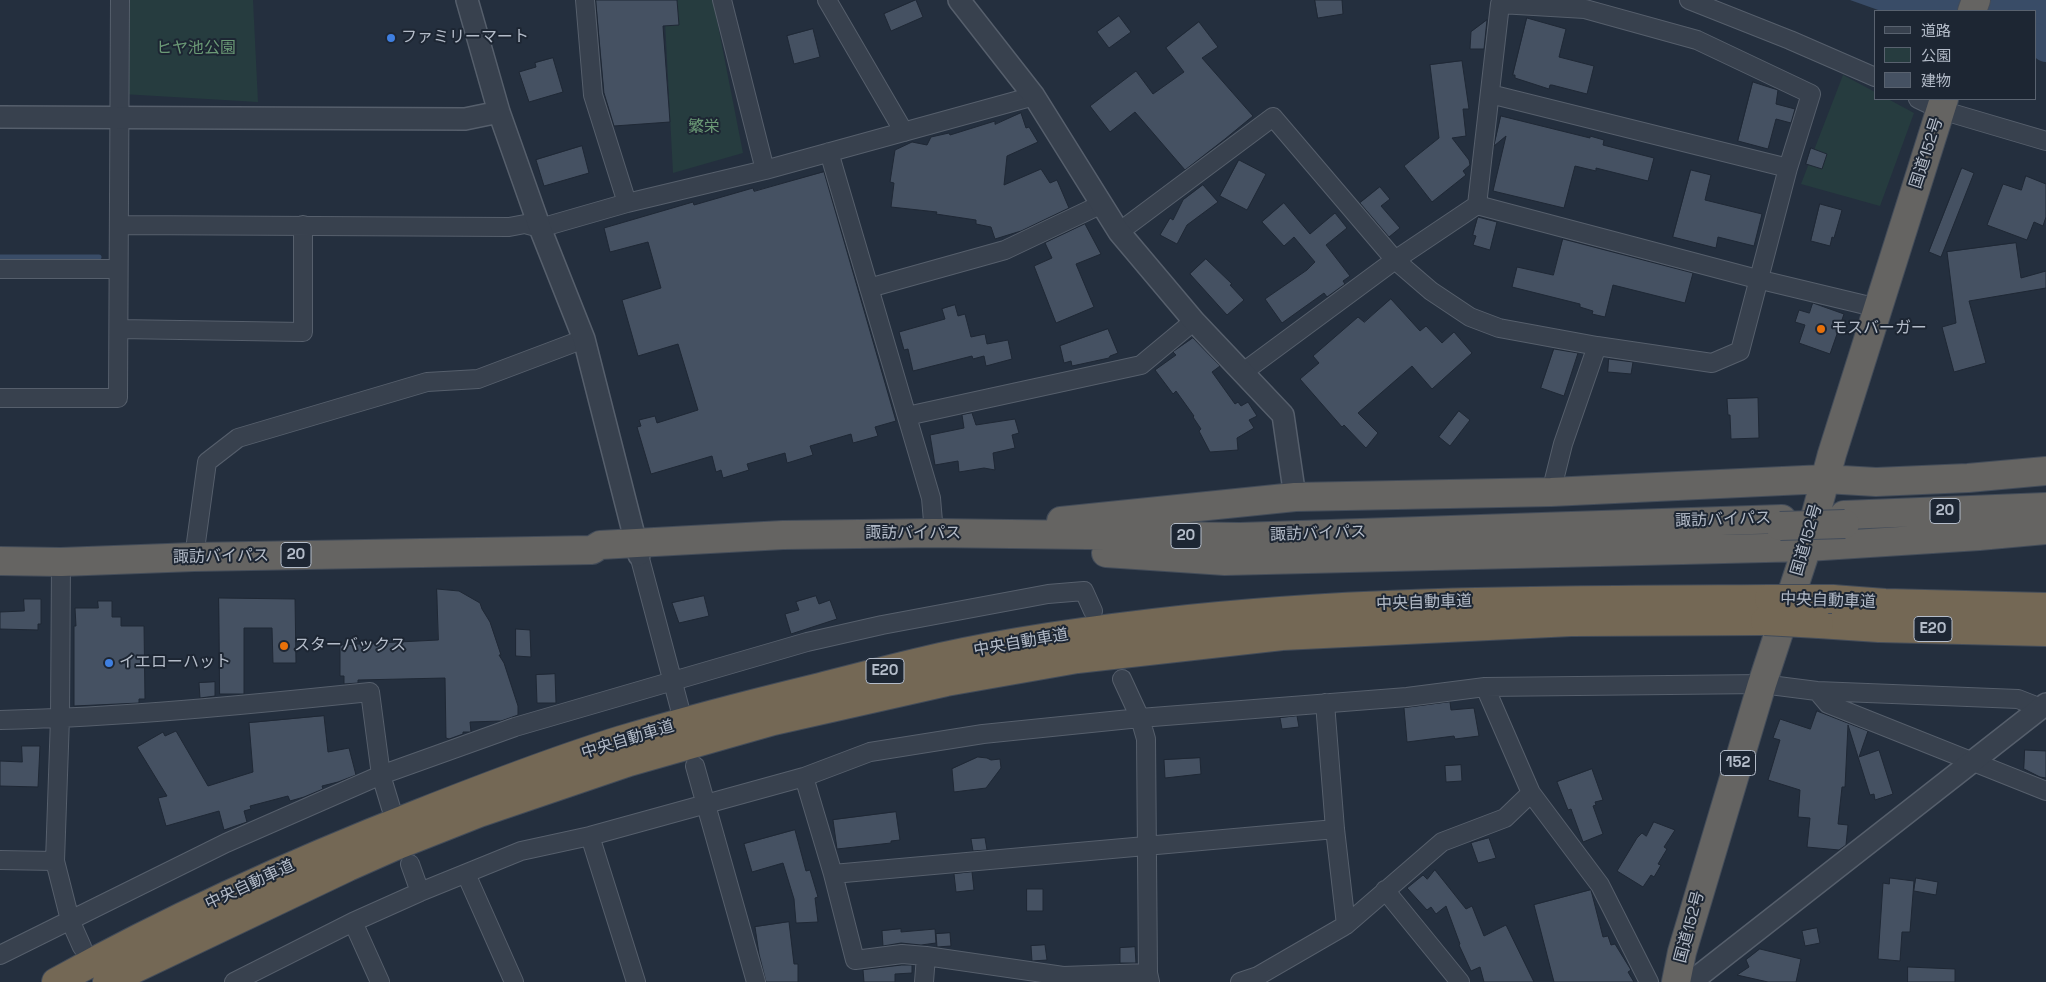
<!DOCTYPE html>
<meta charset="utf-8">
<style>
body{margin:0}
#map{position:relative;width:2046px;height:982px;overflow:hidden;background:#242f3e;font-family:"Space Grotesk","Noto Sans JP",sans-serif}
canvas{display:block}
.legend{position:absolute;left:1874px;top:10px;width:162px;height:90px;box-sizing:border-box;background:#1d2633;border:1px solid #59626f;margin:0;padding:6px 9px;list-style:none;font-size:15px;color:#b4bcc9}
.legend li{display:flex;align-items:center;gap:10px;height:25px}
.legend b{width:25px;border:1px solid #59626f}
</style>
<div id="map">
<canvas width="2046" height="982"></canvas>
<ul class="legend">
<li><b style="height:6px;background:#38414e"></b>道路</li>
<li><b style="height:14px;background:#263c3f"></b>公園</li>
<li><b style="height:14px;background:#455162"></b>建物</li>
</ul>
</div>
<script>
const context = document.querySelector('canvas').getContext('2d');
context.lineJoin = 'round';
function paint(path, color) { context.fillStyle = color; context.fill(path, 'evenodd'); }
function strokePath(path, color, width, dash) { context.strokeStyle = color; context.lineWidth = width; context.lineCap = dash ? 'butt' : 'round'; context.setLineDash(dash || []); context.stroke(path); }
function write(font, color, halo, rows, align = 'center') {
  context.font = font + ' "Space Grotesk","Noto Sans JP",sans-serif'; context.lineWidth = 4; context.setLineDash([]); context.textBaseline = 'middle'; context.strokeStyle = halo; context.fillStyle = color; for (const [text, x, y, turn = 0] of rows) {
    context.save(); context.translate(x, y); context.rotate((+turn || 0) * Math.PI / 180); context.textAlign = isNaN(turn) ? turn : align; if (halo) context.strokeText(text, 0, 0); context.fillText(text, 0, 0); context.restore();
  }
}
const green = new Path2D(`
 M124,0H253L258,102L122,94Z
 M676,0H713L743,153L673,173L664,3Z
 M1843,75L1875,92V99H1888L1914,113L1880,206L1801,184Z`);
const water = new Path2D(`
 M1850,0H2046V41L2035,42V11H1881Z`);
const stream = new Path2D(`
 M0,257H99`);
const river = new Path2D(`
 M2035,38L2046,47`);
const building = new Path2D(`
 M596,0H677L679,25L663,26L670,122L614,126L604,93Z
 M916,0L923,17L891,31L884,14Z
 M1315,0H1342L1343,14L1318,18Z
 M1119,16L1131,32L1109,48L1097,32Z
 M1527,18L1566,29L1559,57L1594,66L1587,94L1552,85H1550L1549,89L1515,78V75H1513Z
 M1487,20L1484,49H1470L1471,32Z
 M1199,22L1218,47L1202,58L1253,116L1225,139L1185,170L1135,112L1110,132L1090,106L1136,71L1153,94L1184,72L1166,48Z
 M813,29L820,57L794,64L787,36Z
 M553,58L563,92L529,102L519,72L536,67L535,63Z
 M1462,61L1469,109H1463L1466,136L1452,138L1469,160L1470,165L1463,171L1466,175L1432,202L1404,166L1439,138L1430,65Z
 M1753,82L1778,90L1776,104L1795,109L1791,123L1776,119L1768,149L1738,141Z
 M1021,113L1026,128L1029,127L1038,142L1007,156L1004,185L1041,169L1050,183L1057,180L1069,208L1021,231L995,239L991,227L976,224V220L936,214L937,212L891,207L894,183L890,182L895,150L912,142L927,145L931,137L949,133L950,135L995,121V124Z
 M1501,116L1590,138V136L1604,140L1603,145L1654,158L1648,181L1596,168V171L1575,166L1564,208L1493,191L1506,136L1494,146Z
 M582,146L589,173L544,186L536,160Z
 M1811,148L1827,154L1822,169L1806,164Z
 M1239,160L1266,174L1247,210L1220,196Z
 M1962,168L1974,173L1941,257L1929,252Z
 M1691,170L1711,175L1705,200L1762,214L1754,246L1718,237L1716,248L1673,237Z
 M824,172L896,421L875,427L878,436L853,443L851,434L810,446L813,455L787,463L785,453L747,464L749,470L723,478L721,470L716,472L712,456L651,474L637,427L641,426L639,420L655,416L657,423L698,410L678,344L638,356L622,300L661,288L648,242L610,252L604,228L693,202L694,205L753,188L754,191Z
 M2026,176L2046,184V217L2043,226L2034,222L2027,240L1987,225L2003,184L2021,190Z
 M1203,185L1218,202L1187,225L1177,244L1160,235L1170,218L1173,220L1183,200Z
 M1380,187L1390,199L1381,206L1400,228L1389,237L1360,203Z
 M1284,203L1310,234L1335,213L1347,228L1326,245L1350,276L1343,281L1345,284L1327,297L1324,293L1282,323L1265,299L1307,270L1315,262L1294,237L1284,246L1262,222Z
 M1820,204L1842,210L1834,238L1832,237L1830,246L1811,241Z
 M1478,217L1497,222L1490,250L1473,245L1476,236L1473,235Z
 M1085,224L1101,254L1076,264L1094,307L1056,323L1034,266L1052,258L1045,243Z
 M1563,239L1693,273L1685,303L1613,285L1605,317L1592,314L1593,311L1580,307V304L1512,287L1517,267L1553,275Z
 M2016,243L2021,278L2046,271V288L1969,301L1986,363L1954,372L1942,327L1956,323L1947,252Z
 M1206,259L1232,284L1230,285L1244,300L1227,315L1190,274Z
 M1391,299L1420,331L1426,326L1442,343L1454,332L1472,353L1432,389L1412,366L1358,413L1378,433L1366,448L1344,425L1342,427L1300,379L1319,363L1313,356L1358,317L1364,322Z
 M1813,303L1844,314L1830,354L1799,343L1805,325L1795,322L1799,310L1809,313Z
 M955,305L958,316L965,314L971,337L985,334L987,344L1008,340L1012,359L986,366L984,356L973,359L972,356L913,371L908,349L904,350L899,332L945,319L942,309Z
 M1108,329L1118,353L1110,356L1109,358L1072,366L1071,361L1064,363L1060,346Z
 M1193,338L1220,366L1212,372L1235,404L1238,402L1241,406L1248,402L1257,416L1249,420L1254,428L1237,438L1238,450L1210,452L1199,431L1201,429L1193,417L1194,416L1176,391L1173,394L1155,370L1176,355L1173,352Z
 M1554,349L1578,353L1564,396L1541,388Z
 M1609,359L1633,362L1631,374L1608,372Z
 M1758,398L1759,438L1731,439L1730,415H1728L1727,399Z
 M1459,411L1470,420L1450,446L1439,437Z
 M972,413L976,425L1015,419L1019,433L1012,435L1015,448L993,453L995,470L984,468L959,472L958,461L935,465L930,435L964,428L962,415Z
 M437,589L459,591L480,603L482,609L490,622L501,655H499L504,663L518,706V715L501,721L470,722L471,732H463V734L449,739L446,738L445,678L358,680V683L344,684V676H340V645L438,640Z
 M704,596L709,616L679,623L672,603Z
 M816,596L819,604L830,600L837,619L791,634L785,614L799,610L796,602Z
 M219,598L295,599L296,663H273L272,628H244V694H220Z
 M24,599H41V624H38V630L0,629V612L24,611Z
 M98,601H112V617H121V626H144L145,699H139V703L74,706V626H76L75,608H98Z
 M516,629L530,630L531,657L516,656Z
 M555,674L556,703H537L536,675Z
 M215,682V696L200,698L199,683Z
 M1450,702L1451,710L1474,708L1479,736L1455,739L1454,736L1407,742L1404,708Z
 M1817,711L1868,731L1859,757L1879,750L1893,794L1875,800L1874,794L1870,795L1848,725L1845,787H1842L1838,824L1848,825L1846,845L1839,850L1807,847L1810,818L1798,817L1800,790L1768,780L1780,740L1773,738L1780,719L1810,729Z
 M324,716L328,752L349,748L356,775L338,782L322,786L323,789L304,797L290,801L288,796L250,806L251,809L244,811L247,822L224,830L219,811L166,826L158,798L167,796L137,747L163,732L165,736L176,731L208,786L253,772L249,723Z
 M1297,716L1299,727L1282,729L1280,718Z
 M22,746H40L38,787L0,786V761L22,762Z
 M2025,750L2046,751V778L2040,777L2024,769Z
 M978,757L987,758L991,760L1000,759L1001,768L986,788L954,792L952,769Z
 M1200,758L1201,774L1165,778L1164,760Z
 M1461,765L1462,781L1446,782L1445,766Z
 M1592,769L1603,800L1595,802L1596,805L1593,806L1603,834L1583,842L1571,809L1568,810L1557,782Z
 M896,812L900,840L891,841V843L837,849L833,820Z
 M1654,822L1675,830L1664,847L1667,849L1658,864L1661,865L1654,877L1651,875L1643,887L1617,871L1637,838L1642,833L1646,836Z
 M795,830L806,871L810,870L818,897L815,898L818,922L796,923L794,899L783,863L752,872L744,844Z
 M985,838L987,850L973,851L971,839Z
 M1489,838L1496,858L1478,863L1471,843Z
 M1435,870L1466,909L1472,906L1484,936L1506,925L1534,982H1484L1480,967L1471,971L1459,945L1460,944L1446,906L1436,914L1431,907L1427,910L1407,888L1423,875L1427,879Z
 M972,872L974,890L956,892L954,874Z
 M1890,878L1914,881L1910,932H1902L1900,961L1878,959L1883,883L1889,884Z
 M1916,878L1938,882L1936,895L1914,891Z
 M1027,889H1043V911H1027Z
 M1591,890L1603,937L1608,936L1611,945L1615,944L1631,970L1628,972L1634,982H1554L1534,905Z
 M789,922L794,964H798V982H766L759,954L755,927Z
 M1817,928L1820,943L1805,946L1802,931Z
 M901,929V932L935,929L936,943L921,945L901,943L883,946L882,931Z
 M950,933L951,946L937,947L936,934Z
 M1045,945L1047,960L1032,961L1031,946Z
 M1135,947L1136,963H1120V948Z
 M1760,949L1801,959L1796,982H1768L1737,975L1749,967L1746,960Z
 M902,965H912V973L895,974V982H864L863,970Z
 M1908,967L1955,969V982H1908Z`);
const minor = new Path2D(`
 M585,0L593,95L627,203
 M722,0L765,170
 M827,0L904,132
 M1689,0L1790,40L1875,77
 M1490,94L1788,168
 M1918,99L1941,110L2046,141
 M829,152L931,498L934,533
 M120,225L509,227L525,224L540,228L627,203L765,170L1034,96
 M1119,232L1273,117L1395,260L1431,291L1470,317L1499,328L1597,346L1712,363L1740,351L1788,168L1811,94L1697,40L1585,9L1500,4L1477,205
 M0,269H118
 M869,288L1005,250L1102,204
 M119,329L303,332V225
 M1242,373L1395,260L1477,205L1757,279L1878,308
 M0,398H118L120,0
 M907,416L1141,365L1194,321
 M1551,492L1563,444L1597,346
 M639,555L680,709
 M194,557L207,462L238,438L427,382L478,379L584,339
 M61,562L60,718L55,861L70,920L82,947
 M1122,679L1140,718L1146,739L1148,973L1150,982
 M1485,687L1531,793L1600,885L1649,982
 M1817,691L1828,704L2046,791
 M1325,703L1335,829L1346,925
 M0,720C124,717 246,705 370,692L381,775L391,808
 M695,766L756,982
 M804,777L833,874L855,960L902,954L926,956L1063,976L1148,973
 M590,836L636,982
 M0,860L55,861
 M410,864L420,892
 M466,874L514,982
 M833,874L1335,829
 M1385,890L1460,982
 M353,922L380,982
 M0,955L226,843L381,775L515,727L807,642L882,625L1048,594L1084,591L1093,611
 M234,982L353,922L420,892L521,851L590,836L804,777L870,752L983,734L1140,718L1407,697L1485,687L1762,684L1817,691L2018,699L2041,708
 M924,982L926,956
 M1240,982L1258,976L1346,925L1442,842L1505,818L1531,793`);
const tertiary = new Path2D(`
 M467,0L499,112L540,228L584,339L639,555
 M959,0L1034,96L1119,232L1194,321L1283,415L1295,497
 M0,117L465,119L499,112
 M1691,982L2046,704`);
const trunk = new Path2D(`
 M1972,11L1976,0
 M1844,515L2046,507
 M1061,521L1295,497L1551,492L1825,479L1876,482L1968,478L2046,471
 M1106,553L1225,561L1807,547L1979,536L2046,530
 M0,561L61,562L194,557L592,550L600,545L783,535L934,533L1240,537L1782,519
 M1676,982L1682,952L1762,684L1807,547L1832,454L1944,99`);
const motorway = new Path2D(`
 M1832,599L1885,603L2046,607
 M1819,624L1879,628L2046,632
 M56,982C173,917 295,862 420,813C486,787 553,761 621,740C687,720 754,703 820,687C860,677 901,666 941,657C1022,639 1106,628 1189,619C1381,599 1575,600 1769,599
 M107,982L348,867L393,847L479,813L629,762L773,721L946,682L1077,659L1282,636L1571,622L1765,621`);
const trunkBridge = new Path2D(`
 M1780,526L1845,524`);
const motorwayBridge = new Path2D(`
 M1769,599H1832
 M1765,621L1819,624`);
const markers = [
 [391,38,5,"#3f7fe0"],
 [1821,329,5,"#e8710a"],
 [284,646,5,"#e8710a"],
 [109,663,5,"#3f7fe0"]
];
const shields = [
 [1945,511,30],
 [1186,536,30],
 [296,555,30],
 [1933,629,38],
 [885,671,38],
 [1738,763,35]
];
const shieldNames = [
 ["20",1945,511],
 ["20",1186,536],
 ["20",296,555],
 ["E20",1933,629],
 ["E20",885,671],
 ["152",1738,763]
];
const poiNames = [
 ["ファミリーマート",401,38],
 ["モスバーガー",1831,329],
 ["スターバックス",294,646],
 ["イエローハット",119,663]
];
const parkNames = [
 ["ヒヤ池公園",196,49],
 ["繁栄",704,128]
];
const streetNames = [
 ["国道152号",1927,153,-72],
 ["諏訪バイパス",1723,520,-2],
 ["諏訪バイパス",913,534],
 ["諏訪バイパス",1318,534,-2],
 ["国道152号",1807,540,-74],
 ["諏訪バイパス",221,557,-1],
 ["中央自動車道",1828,601,2],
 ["中央自動車道",1424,603,-2],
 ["中央自動車道",1021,643,-10],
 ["中央自動車道",628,740,-17],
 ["中央自動車道",250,885,-25],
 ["国道152号",1690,927,-75]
];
paint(green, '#263c3f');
paint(water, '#394c67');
strokePath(stream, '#394c67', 5);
strokePath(river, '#394c67', 30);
paint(building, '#455162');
strokePath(building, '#1f2835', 1);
strokePath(minor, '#565f6c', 20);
strokePath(tertiary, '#565f6c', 24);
strokePath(trunk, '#434c59', 30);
strokePath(motorway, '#434c59', 30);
strokePath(minor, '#38414e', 18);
strokePath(tertiary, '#38414e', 21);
strokePath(trunk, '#656462', 28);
strokePath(motorway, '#746855', 28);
strokePath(trunkBridge, '#434c59', 30, []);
strokePath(motorwayBridge, '#434c59', 30, []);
strokePath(trunkBridge, '#656462', 28);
strokePath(motorwayBridge, '#746855', 28);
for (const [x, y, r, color] of markers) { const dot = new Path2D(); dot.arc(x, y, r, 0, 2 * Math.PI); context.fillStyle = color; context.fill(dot); strokePath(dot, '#1d2633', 2); }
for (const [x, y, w] of shields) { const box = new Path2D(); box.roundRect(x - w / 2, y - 12.5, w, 25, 4); context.fillStyle = '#1d2633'; context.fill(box); strokePath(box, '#b4bcc9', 1); }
write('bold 15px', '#b4bcc9', null, shieldNames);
write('16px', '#b4bcc9', '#1d2633', poiNames, 'left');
write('16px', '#6b9a76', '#1d2633', parkNames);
write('16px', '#b4bcc9', '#1d2633', streetNames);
</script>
